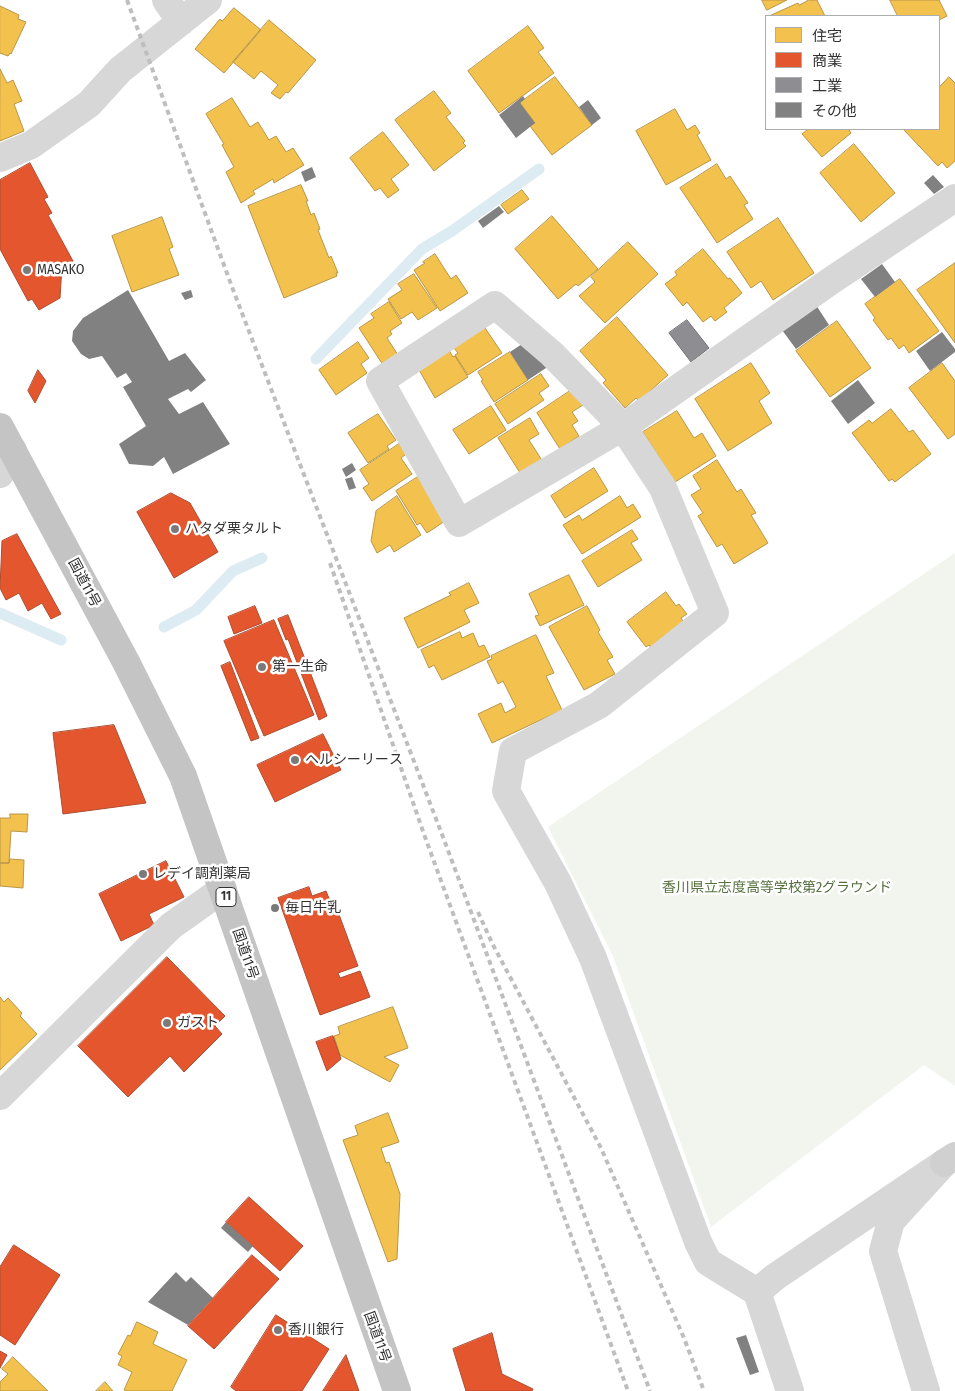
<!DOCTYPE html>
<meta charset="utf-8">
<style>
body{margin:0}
#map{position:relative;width:955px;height:1391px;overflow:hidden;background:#fff;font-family:"Fira Sans Condensed","Noto Sans JP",sans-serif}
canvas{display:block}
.legend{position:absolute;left:765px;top:15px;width:175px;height:115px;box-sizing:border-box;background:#fff;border:1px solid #adadad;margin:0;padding:6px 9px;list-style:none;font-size:15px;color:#333}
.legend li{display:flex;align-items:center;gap:10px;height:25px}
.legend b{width:25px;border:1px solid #adadad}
</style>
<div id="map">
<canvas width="955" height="1391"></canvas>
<ul class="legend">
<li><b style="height:14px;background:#f2c14e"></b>住宅</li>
<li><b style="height:14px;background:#e4572e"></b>商業</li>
<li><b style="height:14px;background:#8d8d92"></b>工業</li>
<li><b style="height:14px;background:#818181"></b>その他</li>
</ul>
</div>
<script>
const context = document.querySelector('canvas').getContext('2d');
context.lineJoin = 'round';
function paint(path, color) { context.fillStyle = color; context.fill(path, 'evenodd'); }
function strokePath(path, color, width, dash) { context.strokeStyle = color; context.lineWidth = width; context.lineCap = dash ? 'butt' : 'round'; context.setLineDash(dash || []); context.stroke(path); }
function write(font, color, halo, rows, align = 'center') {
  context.font = font + ' "Fira Sans Condensed","Noto Sans JP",sans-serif'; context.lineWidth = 5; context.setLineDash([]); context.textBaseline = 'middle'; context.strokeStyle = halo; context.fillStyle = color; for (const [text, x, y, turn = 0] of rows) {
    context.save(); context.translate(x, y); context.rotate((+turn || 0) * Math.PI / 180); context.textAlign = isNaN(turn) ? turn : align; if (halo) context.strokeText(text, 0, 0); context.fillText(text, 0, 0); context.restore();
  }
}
const green = new Path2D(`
 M955,553V1086L924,1065L711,1227L613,956L548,827Z`);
const homes = new Path2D(`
 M762,0H787L767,10Z
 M809,0H817L825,16H769L798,3L799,5Z
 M890,0H939L947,16L939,20V16H898Z
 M0,6L19,15L18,19L26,22L11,54L10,53L8,56L0,53Z
 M234,8L261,30L224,73L195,49L220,19L222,21Z
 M269,20L316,60L288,93L286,92L280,99L271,93L278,85L261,71L254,79L233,62Z
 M528,26L544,48L538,52L554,73L499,113L468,71Z
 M0,69L7,83L13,80L22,101L14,104L24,131L0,141Z
 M555,77L592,125L552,155L530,126L535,123L520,103Z
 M949,77L955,83V161L947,168L942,162L938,166L903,129H939V85L940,86Z
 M434,91L451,113L446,117L465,141L463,143L466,146L434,171L395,120Z
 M232,98L250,127L258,122L269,140L276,136L286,152L293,148L304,165L274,183L273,179L253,191L255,194L241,203L226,172L234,167L222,145L224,144L206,114Z
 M675,109L687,130L695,125L700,133L697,135L711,160L666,185L636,131Z
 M806,129H850L849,130L851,133L822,157L802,134L807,130Z
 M383,132L409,165L391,179L399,190L388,198L380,188L375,191L350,158Z
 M854,144L895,193L861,222L820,173Z
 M717,164L726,179L730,176L748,203L744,205L753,219L717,243L680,188Z
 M301,185L308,201H306L311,215L314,213L320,229L318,230L329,258L331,256L338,273H336L337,276L284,298L248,206Z
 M522,190L529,199L508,214L501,205Z
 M552,216L598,269L578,286L576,284L558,299L515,249Z
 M162,217L173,247L169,249L179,275L132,292L112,236Z
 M778,218L814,273L773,300L761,281L751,288L727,252Z
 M628,242L658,274L605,323L579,296L595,282L591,277Z
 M703,249L728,279L730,278L742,293L724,308L727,312L715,321L711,316L703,322L687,302L683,306L665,284L677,275L675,272Z
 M435,254L451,279L456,275L468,293L440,311L414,270L425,263L423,262Z
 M955,263V343L917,290Z
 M414,274L437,308L418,320L412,312L401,319L388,299L402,290L398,284Z
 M900,279L939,331L909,353L904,345L899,349L891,338L888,340L873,320L875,318L865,304Z
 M389,302L402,323L390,331L392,334L387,338L398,355L383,365L359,328L374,318L371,314Z
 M617,317L668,375L639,401L636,398L625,408L603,383L606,380L580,351Z
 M837,321L871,368L830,397L796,351Z
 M485,328L502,353L468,375L455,355L458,353L454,348Z
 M358,342L369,358L361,364L367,373L336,395L319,370Z
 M449,350L453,357L455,356L468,377L435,398L418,368Z
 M510,352L528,380L494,402L481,381L483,380L478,372Z
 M751,363L770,393L759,401L772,423L728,451L695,399Z
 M942,363L955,381V434L948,439L909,388Z
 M541,374L549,386L539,393L544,400L508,424L495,404Z
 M573,389L583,405L572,412L578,421L572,425L579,436L560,449L537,413Z
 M491,406L506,430L469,454L453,430Z
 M891,409L909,432L913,430L931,454L895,482L892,479L889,481L852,433L869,420L872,423Z
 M677,411L694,438L702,433L716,456L675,482L643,432Z
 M378,414L396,440L387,446L389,449L368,463L348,433Z
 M530,418L539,434L529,440L543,462L522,476L498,438Z
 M402,442L409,452L401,458L412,474L372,501L363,488L369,484L360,470Z
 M717,460L737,492L741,489L756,513L751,515L768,543L734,564L722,544L717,547L698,516L703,513L691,495L701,489L693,476Z
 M594,468L608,491L565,518L551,496Z
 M427,471L448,519L427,533L420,523L417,525L396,491Z
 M397,496L421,535L394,552L390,545L377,553L371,541L376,511Z
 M620,496L627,508L633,504L641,517L582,554L563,525L579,515L582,520Z
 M632,530L638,539L631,543L642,560L598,587L582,561Z
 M569,575L584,605L540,626L535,616L539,615L529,594Z
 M469,583L479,603L464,610L470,622L418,648L404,618L451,595L449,593Z
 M666,592L676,606L679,604L687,614L681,618L684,623L651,648L649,645L646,647L627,622Z
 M587,606L600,630L598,632L613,657L607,660L615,674L584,690L549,627Z
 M460,632L462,638L473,633L479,647L484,645L490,657L442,680L434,665L429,668L421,650Z
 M536,635L554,673L546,676L562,710L492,743L478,714L501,703L505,713L516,707L503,681L498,684L487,661L492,659L491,656Z
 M10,814H28L27,832L11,831L9,863H0V818H10Z
 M10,859L24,860L23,888L0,886V863H9Z
 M0,997L4,1002L8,998L22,1013L20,1016L37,1034L0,1070Z
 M393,1007L408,1048L384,1057L399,1065L390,1082L340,1055L334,1036L340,1034L338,1027Z
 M388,1113L399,1142L381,1148L386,1163L389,1162L400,1194L397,1259L388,1262L343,1140L358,1135L355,1126Z
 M137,1322L158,1332L153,1344L187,1360L172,1391H127L124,1390L132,1372L118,1365L122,1356L118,1354L128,1335L130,1336Z
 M13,1357L48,1391H0V1382L8,1374L2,1369Z
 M105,1382L113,1391H96Z`);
const shops = new Path2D(`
 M30,163L48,197L44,199L52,213L48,215L73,261L62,266L60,298L39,310L32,299L28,301L0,249V180Z
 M38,370L46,381L35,403L28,391Z
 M171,493L190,503L218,552L174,578L137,512Z
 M17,534L61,614L51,619L42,603L28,611L19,593L6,600L0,588L2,541Z
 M255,606L262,623L234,634L228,617Z
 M288,615L327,716L319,720L288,639L286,640L278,619Z
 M274,620L314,715L264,736L224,641Z
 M230,662L259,738L251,741L221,666Z
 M114,725L146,803L63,814L53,733Z
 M323,734L341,770L275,802L257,765Z
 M166,861L184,897L149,914L154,925L121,941L99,894Z
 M309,887L312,896L326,891L331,903L326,904L329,912L337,909L358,966L338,973L340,978L360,971L370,997L320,1015L278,898Z
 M167,957L225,1016L215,1026L222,1034L184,1072L170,1056L128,1097L78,1046Z
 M333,1036L341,1059L327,1071L316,1042Z
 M249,1197L303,1246L280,1271L226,1222Z
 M14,1245L60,1275L15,1345L0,1335V1267Z
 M252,1255L279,1279L214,1349L188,1326Z
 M276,1315L329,1349L302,1391H236L231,1387Z
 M492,1333L502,1374L533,1389L532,1391H466L453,1349Z
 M0,1351L7,1355L0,1368Z
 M346,1355L359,1391H323Z`);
const industry = new Path2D(`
 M687,320L709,348L691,362L669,333Z`);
const stream = new Path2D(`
 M316,359L422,249L452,231L539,169
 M0,613L61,640
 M164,627L196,610L233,571L262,558`);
const building = new Path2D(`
 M523,96L525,99L520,103L535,123L516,138L499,115Z
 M588,100L601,118L592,125L579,107Z
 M312,167L316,177L305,182L301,172Z
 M933,175L944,187L934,194L924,183Z
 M499,206L504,212L483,228L478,221Z
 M882,264L895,282L875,297L861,279Z
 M128,290L169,361L185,353L206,380L191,392L188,389L168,399L179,414L203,402L230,444L173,474L164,457L153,466L129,464L119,444L146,426L123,387L132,382L126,373L117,378L102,356L89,359L81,354L72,341L73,331L83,318Z
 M191,290L193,297L185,300L181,293Z
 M816,305L829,325L796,349L782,330Z
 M942,332L955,349V352L930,371L916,351Z
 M525,342L549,366L528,380L510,352Z
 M858,380L875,403L848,424L831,401Z
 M352,463L356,470L346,477L342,469Z
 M352,477L356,488L349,490L345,479Z
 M226,1222L253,1246L248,1252L221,1228Z
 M176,1272L186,1282L191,1277L213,1298L188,1325L148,1302Z
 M746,1335L759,1372L750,1375L736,1338Z`);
const street = new Path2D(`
 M166,0L181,22
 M0,158L31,145L89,104L120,70L208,0
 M0,474L13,450
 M0,1096L171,926L223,889
 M757,1292L708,1262L698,1242L593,958L558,883L506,791L513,751L599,705L715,613L663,488L623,427L552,354L495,305L380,381L459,523L623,427L832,280L955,198
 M790,1391L757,1292L775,1277L944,1163L891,1221L883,1251L926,1391`);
const secondary = new Path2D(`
 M944,1163L955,1156`);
const highway = new Path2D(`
 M0,427L126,662L183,776L397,1391`);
const rail = new Path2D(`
 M127,0L232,287L443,837L650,1391
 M330,563L425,837L628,1391
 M478,912L492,943L601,1148L684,1338L704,1391`);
const markers = [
 [27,270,5,"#7a7a7a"],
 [175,529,5,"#7a7a7a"],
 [262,667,5,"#7a7a7a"],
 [295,760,5,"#7a7a7a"],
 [143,874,5,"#7a7a7a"],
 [275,908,5,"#7a7a7a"],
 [167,1023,5,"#7a7a7a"],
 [278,1330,5,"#7a7a7a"]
];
const shields = [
 [226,897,20]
];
const shieldNames = [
 ["11",226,897]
];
const poiNames = [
 ["MASAKO",37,270],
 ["ハタダ栗タルト",185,529],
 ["第一生命",272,667],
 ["ヘルシーリース",305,760],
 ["レデイ調剤薬局",153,874],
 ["毎日牛乳",285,908],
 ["ガスト",177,1023],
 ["香川銀行",288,1330]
];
const streetNames = [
 ["国道11号",84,583,62],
 ["国道11号",245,954,71],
 ["国道11号",377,1337,70]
];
const parkNames = [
 ["香川県立志度高等学校第2グラウンド",777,888]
];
paint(green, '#f1f5ed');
paint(homes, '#f2c14e');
strokePath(homes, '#b99646', 1);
paint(shops, '#e4572e');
strokePath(shops, '#af4c30', 1);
paint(industry, '#8d8d92');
strokePath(industry, '#727276', 1);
strokePath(stream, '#ddebf3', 11);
paint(building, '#818181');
strokePath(street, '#d7d7d7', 28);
strokePath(secondary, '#d0d0d0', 28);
strokePath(highway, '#c4c4c4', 28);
strokePath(rail, '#bebebe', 4, [5, 4]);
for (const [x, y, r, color] of markers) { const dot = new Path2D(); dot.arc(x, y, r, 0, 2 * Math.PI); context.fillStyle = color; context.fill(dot); strokePath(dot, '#fff', 2); }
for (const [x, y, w] of shields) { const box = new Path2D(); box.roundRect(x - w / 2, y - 9.5, w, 19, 4); context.fillStyle = '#fff'; context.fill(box); strokePath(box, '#333', 1); }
write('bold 12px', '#333', null, shieldNames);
write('14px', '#333', '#fff', poiNames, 'left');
write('14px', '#333', '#fff', streetNames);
write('14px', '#56703f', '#fff', parkNames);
</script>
